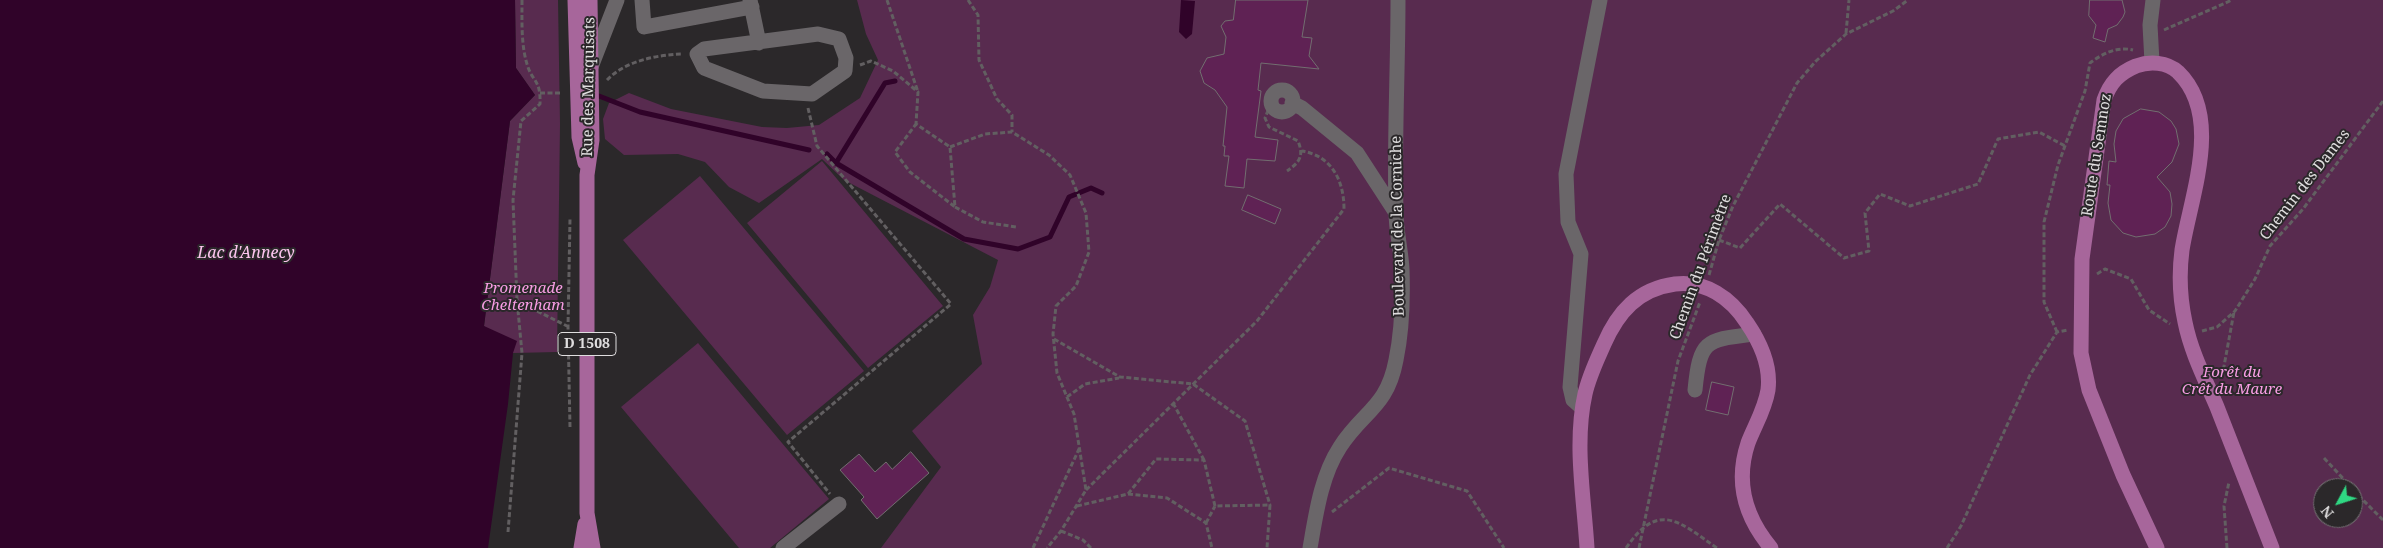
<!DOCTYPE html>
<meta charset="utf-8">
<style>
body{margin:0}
#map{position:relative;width:2383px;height:548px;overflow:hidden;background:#2b282a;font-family:"Noto Serif",serif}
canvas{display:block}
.north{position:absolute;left:2313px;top:478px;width:50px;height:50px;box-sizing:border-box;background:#2b282a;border:1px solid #737172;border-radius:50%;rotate:230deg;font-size:14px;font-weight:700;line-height:20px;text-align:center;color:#e0dedf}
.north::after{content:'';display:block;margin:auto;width:18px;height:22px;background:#2fd883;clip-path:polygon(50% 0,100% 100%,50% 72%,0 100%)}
</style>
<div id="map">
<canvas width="2383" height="548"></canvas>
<div class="north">N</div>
</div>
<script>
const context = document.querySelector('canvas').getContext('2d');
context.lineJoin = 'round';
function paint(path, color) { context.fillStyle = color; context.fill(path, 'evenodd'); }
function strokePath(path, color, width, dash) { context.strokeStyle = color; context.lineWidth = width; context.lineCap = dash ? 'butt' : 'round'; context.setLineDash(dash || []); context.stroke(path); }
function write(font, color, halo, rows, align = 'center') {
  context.font = font + ' "Noto Serif",serif'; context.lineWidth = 4; context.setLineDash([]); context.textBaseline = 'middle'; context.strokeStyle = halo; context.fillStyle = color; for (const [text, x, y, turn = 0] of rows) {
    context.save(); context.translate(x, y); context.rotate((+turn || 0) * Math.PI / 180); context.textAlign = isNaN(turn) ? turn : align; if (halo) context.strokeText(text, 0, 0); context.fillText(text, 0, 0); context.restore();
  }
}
const green = new Path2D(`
 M515,0H558L560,124L557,352L513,353L484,326L510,121L535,95L516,68Z
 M857,0H2383V548H881L941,467L912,431L982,364L973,315L990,287L998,260L844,180L822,159L759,203L729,187L705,162L678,154L624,155L605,139L603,119L609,103L629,93L671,109L762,127L787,128L819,125L860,98L878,60L866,34ZM2323,488H2353V518H2323Z
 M822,161L943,306L868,368L747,223Z
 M700,176L864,371L787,435L623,240Z
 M698,343L829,499L770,548H739L621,407Z`);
const water = new Path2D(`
 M0,0H515L516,68L535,95L510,121L484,326L517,341L513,353L508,404L488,548H0Z
 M1181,0L1195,1L1192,34L1186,39L1179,32Z`);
const stream = new Path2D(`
 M599,96L640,112L809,150
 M827,154L836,163L964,239L1018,249L1050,237L1069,197L1091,188L1102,193
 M836,163L885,83L895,81`);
const building = new Path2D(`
 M1236,0H1308L1302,37L1312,38L1309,56L1319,69L1261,63L1258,90L1261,91L1255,137L1278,140L1275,161L1247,159L1244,188L1225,186L1229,156H1224L1225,146H1223L1227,107L1215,90L1204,83L1200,71L1207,58L1224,54L1226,37L1221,26L1225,21L1233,20Z
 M2090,0H2122L2125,12L2123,17L2117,25L2108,29L2105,42L2093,38L2096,25L2089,16Z
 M2141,109L2159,112L2171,121L2176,129L2179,144L2172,162L2157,177L2170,192L2172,204L2171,216L2165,227L2155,234L2136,237L2123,233L2111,220L2108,203L2110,185H2107L2109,161L2116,162L2114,144L2116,131L2123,119Z
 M1248,195L1281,209L1275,224L1242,210Z
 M1712,382L1734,387L1728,415L1706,410Z
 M911,452L929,473L877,519L861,500L864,497L840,470L859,454L875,472L886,462L892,469Z`);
const path = new Path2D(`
 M887,0L918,92
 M968,0L978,15L979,60L997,99L1012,115V132
 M2164,30L2232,0
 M1846,33L1849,0
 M860,65L871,61L893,71L918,92L916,124L950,147L955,207L910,172L895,152L916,124
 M607,80C625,61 656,55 682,54
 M540,93H562
 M1271,103L1265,118L1269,127L1298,141C1304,156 1300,162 1287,171
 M808,108L817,146L951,304L788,442L830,494
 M950,147L985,134L1012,132L1049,155L1070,175L1086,213L1089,252L1076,286L1056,306L1053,334L1057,373L1074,414L1086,490L1061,531L1047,548
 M955,207L983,222L1016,227
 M1719,240L1740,248L1780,204L1844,258L1869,251L1865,213L1880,194L1910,206L1978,184L1998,139L2039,132L2065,146
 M2097,274L2105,269L2131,279L2149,310L2170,324
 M1709,275L1719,240L1733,206L1797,83L1816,61L1846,34L1893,11L1908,0
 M517,301L567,326
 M2202,331L2217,327L2235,311L2255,279L2270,246L2303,209L2383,101
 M2057,332L2044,302V222L2058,165L2085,91L2090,63C2102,54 2117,46 2133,50
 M1054,339L1120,377L1193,384L1245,421L1270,505
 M2222,377L2234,312
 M1067,397L1085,384L1119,378
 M1173,403L1204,460
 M570,427L568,327L570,219
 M2324,458L2352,488
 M1086,490L1257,321L1344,209C1344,181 1332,156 1302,151
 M2353,490L2383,520
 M1128,494L1167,498L1206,523L1212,548
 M1077,506L1128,494L1156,459L1204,460L1215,506L1270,505L1267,548
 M1332,512L1389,468L1467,491L1504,548
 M1206,523L1215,506
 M1061,531L1083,540L1091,548
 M508,532L522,353L517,300L513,200L521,121L540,104C541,79 532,82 527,64C521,45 522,20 522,0
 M1033,548L1079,449
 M1626,548C1659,500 1679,522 1717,548
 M1639,548L1678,361L1700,302
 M1947,548L1961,526L2030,375L2057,332L2068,330
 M2227,548L2224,506L2229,482`);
const minor = new Path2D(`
 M642,0L644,27L752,7
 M750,0L759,43
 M818,34L839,39L846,58L845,71L812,94L763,91L704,68L697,54L704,49Z
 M2152,62L2150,25L2153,0
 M591,67L617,0
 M1271 101a11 11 0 1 1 22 0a11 11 0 1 1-22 0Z
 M1292,103L1302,108L1357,153L1396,213
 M1695,390C1700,339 1706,340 1754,334
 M1582,408L1573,400L1570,387L1581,254L1568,222L1566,174L1600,0
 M783,548L839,504
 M1310,548C1316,514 1321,476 1340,447C1363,411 1387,408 1396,360C1402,331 1403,298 1402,269C1401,250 1396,231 1396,212C1394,142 1398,71 1398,0`);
const major = new Path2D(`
 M575,0L579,137L585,163
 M590,0L592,140L587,175V513L593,548
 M581,548L585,524
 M1587,548C1584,498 1574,443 1585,394C1589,376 1597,360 1604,344C1618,312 1638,289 1675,284C1705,280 1731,298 1747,323C1760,342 1771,366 1768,390C1765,409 1755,425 1748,443C1735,482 1745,517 1771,548
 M2157,548L2123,475L2089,390L2081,353L2082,259L2104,100C2110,83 2119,73 2136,66C2150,61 2167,62 2178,72C2224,116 2190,198 2182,250C2179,273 2180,299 2185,322C2191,352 2205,379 2217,407C2235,454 2254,501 2272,548`);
const shields = [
 [587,344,58]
];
const shieldNames = [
 ["D 1508",587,344]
];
const streetNames = [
 ["Rue des Marquisats",589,87,-89],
 ["Route du Semnoz",2097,155,-81],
 ["Chemin des Dames",2305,185,-52],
 ["Boulevard de la Corniche",1398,226,-91],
 ["Chemin du Périmètre",1701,267,-70]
];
const parkNames = [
 ["Promenade",523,289],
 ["Cheltenham",523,306],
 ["Forêt du",2232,373],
 ["Crêt du Maure",2232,390]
];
const waterNames = [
 ["Lac d'Annecy",246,253]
];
paint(green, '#582b4f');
paint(water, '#300329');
strokePath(stream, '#300329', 5);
paint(building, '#5f2254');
strokePath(building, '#726e70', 1);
strokePath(path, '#625f61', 3, [5, 2.5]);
strokePath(minor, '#6a6669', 15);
strokePath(major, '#a7669b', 15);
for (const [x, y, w] of shields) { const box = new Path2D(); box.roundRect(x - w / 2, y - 11.5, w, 23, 4); context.fillStyle = '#2b282a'; context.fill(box); strokePath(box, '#e0dedf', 1); }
write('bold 14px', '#e0dedf', null, shieldNames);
write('15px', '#e0dedf', '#2b282a', streetNames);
write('italic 15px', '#f89de4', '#2b282a', parkNames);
write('italic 16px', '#fcc4ee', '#2b282a', waterNames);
</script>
